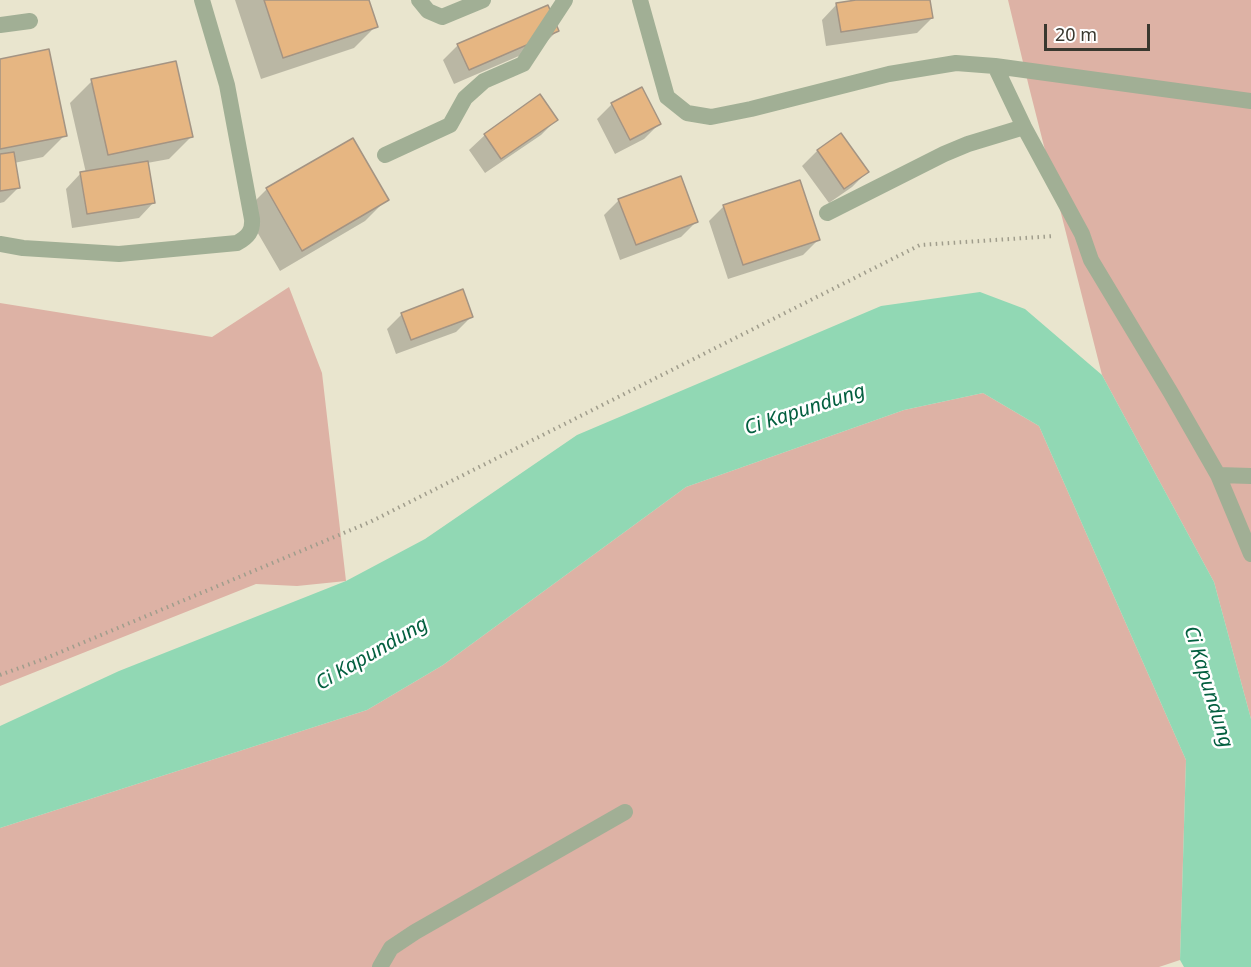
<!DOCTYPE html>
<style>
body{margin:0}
#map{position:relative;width:1251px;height:967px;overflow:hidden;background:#e9e5ce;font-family:"Noto Sans",sans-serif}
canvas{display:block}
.scale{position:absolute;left:1044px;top:24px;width:106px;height:27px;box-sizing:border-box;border:3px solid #39382f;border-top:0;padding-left:8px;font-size:18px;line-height:21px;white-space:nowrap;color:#39382f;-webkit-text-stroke:4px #fff;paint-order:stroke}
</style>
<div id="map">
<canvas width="1251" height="967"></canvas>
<div class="scale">20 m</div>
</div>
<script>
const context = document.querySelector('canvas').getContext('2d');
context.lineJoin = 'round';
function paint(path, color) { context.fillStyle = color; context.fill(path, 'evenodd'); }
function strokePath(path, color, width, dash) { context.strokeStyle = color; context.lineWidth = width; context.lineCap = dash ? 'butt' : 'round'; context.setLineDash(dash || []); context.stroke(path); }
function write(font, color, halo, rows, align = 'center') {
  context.font = font + ' "Noto Sans",sans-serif'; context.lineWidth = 5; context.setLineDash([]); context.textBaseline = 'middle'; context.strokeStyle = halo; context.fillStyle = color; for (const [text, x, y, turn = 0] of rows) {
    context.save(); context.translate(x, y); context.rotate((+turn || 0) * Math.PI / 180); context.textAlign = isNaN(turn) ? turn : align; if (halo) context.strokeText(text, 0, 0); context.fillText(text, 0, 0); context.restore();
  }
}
const green = new Path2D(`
 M1008,0H1251V719L1214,582L1102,375L1029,87Z
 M289,287L322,373L346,581L297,586L256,584L0,686V303L212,337Z
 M983,393L1039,426L1186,760L1180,960L1159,967H0V828L367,710L443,665L686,487L904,410Z`);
const water = new Path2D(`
 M980,292L1025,309L1102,375L1214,582L1251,719V967H1184L1180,960L1186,760L1039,426L983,393L904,410L686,487L443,665L367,710L0,828V726L119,671L346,581L425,539L577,435L881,306Z`);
const shadow = new Path2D(`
 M235,0H367L376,26L354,48L261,79Z
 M866,0H929L932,18L917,33L826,46L822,20L837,4Z
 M557,31L542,46L454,84L443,60L458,45Z
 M0,60L65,135L43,157L14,163L19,187L4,202L0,203Z
 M92,81L191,137L169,159L147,163L154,202L139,218L72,228L66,189L81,173H86L70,103Z
 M540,97L556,120L541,135L485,173L469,150L485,135Z
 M612,104L659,124L644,139L615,154L597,119Z
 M841,135L867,172L852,187L829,203L802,166L817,151Z
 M267,189L387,199L365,221L280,271L245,211Z
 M619,200L696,222L681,237L620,260L604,215Z
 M724,206L818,240L803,255L728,279L709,221Z
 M402,314L471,317L456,332L396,354L387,329Z`);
const building = new Path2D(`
 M264,0H369L378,27L283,58Z
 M856,0H930L933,18L841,32L836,3Z
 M548,5L559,31L469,70L457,44Z
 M49,49L67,136L0,149V59Z
 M176,61L193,137L108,155L91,79Z
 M642,87L661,124L630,140L611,103Z
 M540,94L558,120L501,159L484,134Z
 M841,133L869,172L844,189L817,150Z
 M353,138L389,200L302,251L266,188Z
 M14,152L20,188L0,191V154Z
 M148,161L155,203L87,214L80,172Z
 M681,176L698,222L636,245L618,199Z
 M800,180L820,240L743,265L723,205Z
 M463,289L473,317L411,340L401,313Z`);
const path = new Path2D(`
 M0,675L44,659L370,522L920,245L1055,236`);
const minor = new Path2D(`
 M419,0L428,11L442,17L483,0
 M640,0L667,97L687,113L711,117L751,109L889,74L956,63L995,66L1024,127L1082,234L1091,260L1171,393L1218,475L1251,476
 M0,25L30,21
 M995,66L1251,101
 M385,155L450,125L465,98L484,81L523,64L565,0
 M827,213L944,154L968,144L1024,127
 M0,244L23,248L119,254L237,243C248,237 253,231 252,219L227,85L202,0
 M1218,475L1251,554
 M380,967L391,948L415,932L625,812`);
const waterNames = [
 ["Ci Kapundung",805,410,-18],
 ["Ci Kapundung",372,654,-30],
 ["Ci Kapundung",1208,687,73]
];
paint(green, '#ddb2a5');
paint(water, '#91d8b4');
paint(shadow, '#0003');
paint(building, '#e6b682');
strokePath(building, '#a49483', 1.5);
strokePath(path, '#a09d8c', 4, [1.5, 4.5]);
strokePath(minor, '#a1af95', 16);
write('italic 20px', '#035f3f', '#fff', waterNames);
</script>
